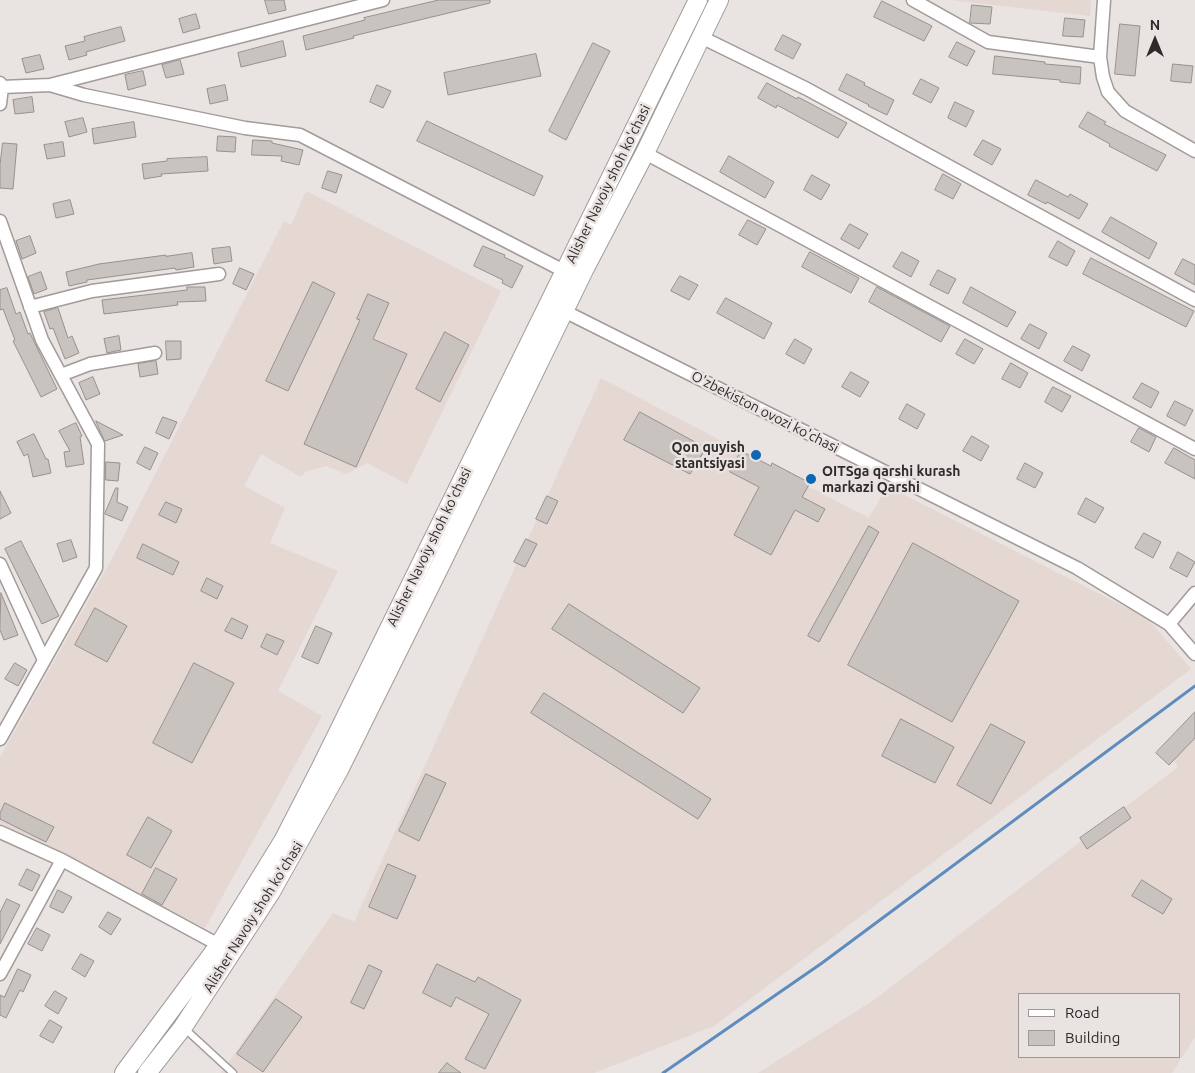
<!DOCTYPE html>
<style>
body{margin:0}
#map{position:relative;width:1195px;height:1073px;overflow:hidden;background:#e9e3e1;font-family:Ubuntu,sans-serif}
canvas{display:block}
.legend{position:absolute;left:1018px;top:993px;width:162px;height:65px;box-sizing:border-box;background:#e9e3e1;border:1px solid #9e9998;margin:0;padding:6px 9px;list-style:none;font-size:15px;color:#2e2b2a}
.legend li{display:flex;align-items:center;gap:10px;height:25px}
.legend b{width:25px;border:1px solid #9e9998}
.north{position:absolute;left:1130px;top:15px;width:50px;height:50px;-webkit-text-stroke:4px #e9e3e1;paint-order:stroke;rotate:0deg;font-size:14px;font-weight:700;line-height:20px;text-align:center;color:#2e2b2a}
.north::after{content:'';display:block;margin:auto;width:18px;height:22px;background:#2e2b2a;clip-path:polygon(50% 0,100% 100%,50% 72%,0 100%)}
</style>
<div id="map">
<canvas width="1195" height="1073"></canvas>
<ul class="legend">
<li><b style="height:6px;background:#fff"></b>Road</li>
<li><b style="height:14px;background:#c9c3c0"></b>Building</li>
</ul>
<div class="north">N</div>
</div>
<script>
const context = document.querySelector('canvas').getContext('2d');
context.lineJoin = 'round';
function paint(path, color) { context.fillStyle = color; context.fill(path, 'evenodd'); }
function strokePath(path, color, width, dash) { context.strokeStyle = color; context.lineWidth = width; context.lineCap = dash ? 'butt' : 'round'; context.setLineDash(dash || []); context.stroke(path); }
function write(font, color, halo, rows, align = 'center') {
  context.font = font + ' Ubuntu,sans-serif'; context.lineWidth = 5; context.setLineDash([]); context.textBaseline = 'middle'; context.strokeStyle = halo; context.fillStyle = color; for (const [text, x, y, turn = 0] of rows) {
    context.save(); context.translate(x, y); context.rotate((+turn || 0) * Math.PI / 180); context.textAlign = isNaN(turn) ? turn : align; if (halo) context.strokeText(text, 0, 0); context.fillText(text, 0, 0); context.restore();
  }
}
const built = new Path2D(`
 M950,0H1091L1090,16Z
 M306,191L501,291L407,484L367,463L346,474L326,466L305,472L301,477L261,454L244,486L285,508L270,543L338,571L278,691L322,716L205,928L0,823V757L114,555L284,221L291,225Z
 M601,378L869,518L887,486L1147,618L1191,669L714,1026L594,1073H221L333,913L354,922Z
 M1195,733V1037L1172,1073H758L874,1000L1178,767L1171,755ZM1019,994H1179V1057H1019Z`);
const stream = new Path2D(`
 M663,1073L822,963L1195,686`);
const building = new Path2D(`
 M265,0H284L286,10L269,14Z
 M439,0H490V3L353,36L354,38L306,50L303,36L365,20L364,18Z
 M882,1L932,26L924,41L874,17Z
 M972,5L992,7L990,24L970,23Z
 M196,14L200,28L183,33L179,19Z
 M1065,18L1085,20L1083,37L1063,36Z
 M1120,24L1140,26L1135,76L1115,74Z
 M121,27L125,41L86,52L87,55L69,60L65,46L85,41L84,37Z
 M783,35L801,44L793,59L775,50Z
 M283,41L286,56L241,67L238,53Z
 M957,42L975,51L967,66L949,57Z
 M593,43L610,51L566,140L549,131Z
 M536,54L541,76L448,95L444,73Z
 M40,55L44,69L26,73L22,59Z
 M995,56L1045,62V64L1081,67L1080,84L1060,82V80L993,74Z
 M180,60L184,74L166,78L162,65Z
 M1173,64L1193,66L1191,83L1171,81Z
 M143,71L146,85L128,90L125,75Z
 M847,74L865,83L864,85L894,100L887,115L868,106L869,105L839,90Z
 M921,79L939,88L931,103L913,94Z
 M767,83L797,99L798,97L847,123L838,138L777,105L776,108L758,98Z
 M225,85L228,100L210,104L207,89Z
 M377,85L391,91L383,108L370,102Z
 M32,97L34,112L15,114L13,100Z
 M955,102L974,111L966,127L948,118Z
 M1088,112L1106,122L1104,124L1166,155L1157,171L1109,146L1110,144L1079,127Z
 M83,118L87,132L69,137L65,122Z
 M427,121L543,176L534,196L417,141Z
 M134,122L136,137L94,144L92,129Z
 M218,136L236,137L235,152L217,151Z
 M253,140L272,141V143L303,150L299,165L281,161L282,156L252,155Z
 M983,140L1001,149L992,165L974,155Z
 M63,142L65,156L47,159L44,145Z
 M3,143L17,144L13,189L0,188V165Z
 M729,156L774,182L765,198L720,172Z
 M207,157L208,171L161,174L162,176L144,179L142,164L167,161V159Z
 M328,171L342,175L336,193L322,188Z
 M943,174L961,184L953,199L935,190Z
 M812,175L830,185L821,200L804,190Z
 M1036,180L1068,197L1070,194L1088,204L1079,219L1047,202L1046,204L1028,195Z
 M70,200L74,214L56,218L53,204Z
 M1111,217L1157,243L1149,259L1102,232Z
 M748,220L766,229L757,245L739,235Z
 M850,224L868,234L859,249L841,239Z
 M30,236L36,253L22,259L16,241Z
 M1058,241L1075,251L1067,266L1049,257Z
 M483,246L505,255L504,257L523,266L512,288L502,283L503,280L474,266Z
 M230,247L232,261L214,264L212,249Z
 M810,252L859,278L851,293L802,267Z
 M902,252L919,261L911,277L893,267Z
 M192,253L194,267L176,270L175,268L87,280V282L69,286L66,272L99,264L166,255V256Z
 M1091,258L1194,311L1186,327L1083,274Z
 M1183,259L1195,265V285L1175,274Z
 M240,268L254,274L246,290L233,284Z
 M938,270L956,279L948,294L930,285Z
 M41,272L47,289L34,294L28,277Z
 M680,276L698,285L689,300L671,291Z
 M313,282L335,293L288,391L266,381Z
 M187,287H205L206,301L177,302L178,305L104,314L102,300L187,290Z
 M877,287L950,326L941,342L869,302Z
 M971,287L1016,312L1007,327L963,303Z
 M7,288L16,314L20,312L28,334L30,333L57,389L41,397L13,341L15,340L3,309L0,310V290Z
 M368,294L389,303L373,339L407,354L356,467L304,444L360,320L357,319Z
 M726,298L772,323L764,339L717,313Z
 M58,308L68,338L72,336L79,353L65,359L53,328L50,329L44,312Z
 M1030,324L1047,333L1039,349L1021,339Z
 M445,332L469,345L440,402L416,389Z
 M119,336L121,350L107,353L104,339Z
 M795,339L812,349L804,364L786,354Z
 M965,339L983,349L974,364L956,354Z
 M166,341H181V359L167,360Z
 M1073,346L1090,355L1082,371L1064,361Z
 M156,361L158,374L140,377L138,364Z
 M1011,363L1028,373L1020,388L1002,379Z
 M851,372L869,382L860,397L842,387Z
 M93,377L100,394L86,400L79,383Z
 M1142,383L1159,392L1151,408L1133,398Z
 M1053,387L1071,396L1062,412L1045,402Z
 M1175,401L1193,410L1185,426L1167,416Z
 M907,404L925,414L917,429L899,419Z
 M640,412L706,448L690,474L624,440Z
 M163,417L177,422L169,439L156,433Z
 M96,421L123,435L105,441Z
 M76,423L82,436L80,437L84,464L66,467L64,452L70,451L59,431Z
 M1139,428L1156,437L1149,452L1131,442Z
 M34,434L46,459H48L51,473L33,477L28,454L24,456L17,442Z
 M972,436L989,446L981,461L963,451Z
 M145,447L158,453L150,470L137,463Z
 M1174,448L1195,460V479L1165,463Z
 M741,451L771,466L772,463L810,483L802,497L825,509L818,522L795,510L771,555L734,535L759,487L730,472Z
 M106,462L120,463L118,481L106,480Z
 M1025,463L1043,473L1035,488L1017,479Z
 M116,488H118L117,502L128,507L122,521L105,514Z
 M0,491L11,513L0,519Z
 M547,496L558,501L547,524L536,519Z
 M1086,498L1104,508L1095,523L1078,514Z
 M166,502L182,509L176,523L159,515Z
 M869,526L879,532L819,642L808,636Z
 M1144,533L1161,542L1153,558L1135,548Z
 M526,539L537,544L525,567L514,562Z
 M71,540L77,557L63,562L57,544Z
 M21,541L59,616L42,624L5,549Z
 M913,543L1019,601L952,722L848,665Z
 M143,544L179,562L173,575L137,558Z
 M1178,552L1195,562L1187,577L1170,568Z
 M207,578L223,586L217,599L201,591Z
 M1,593L18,635L4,640L0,630Z
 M569,604L700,688L683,713L552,629Z
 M95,608L127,626L107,662L75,645Z
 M232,618L248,626L242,639L225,631Z
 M316,626L332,633L318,664L302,657Z
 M267,634L284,641L277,655L261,647Z
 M15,663L27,670L18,686L5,679Z
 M194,663L234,683L192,763L153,743Z
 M544,693L711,799L698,819L531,713Z
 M1195,712V738L1169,765L1156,753Z
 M901,719L954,747L935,783L882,756Z
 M991,724L1025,742L991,804L957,785Z
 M426,774L446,783L419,841L399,831Z
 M5,803L54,827L46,842L0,819V814Z
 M1124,807L1131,818L1087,849L1080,838Z
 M148,817L172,831L151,868L127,855Z
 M388,864L416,876L397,919L369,907Z
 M156,868L177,879L162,905L142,894Z
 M27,869L40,875L32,891L19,885Z
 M1142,880L1172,899L1163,914L1132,896Z
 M58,890L72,897L63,913L50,907Z
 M7,899L20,905L0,944V913Z
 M108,912L121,919L111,935L99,927Z
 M37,928L50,935L42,951L28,944Z
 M81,954L94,961L85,977L72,969Z
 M437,964L475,982L478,977L521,1000L485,1069L465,1059L489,1014L456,997L451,1007L423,993Z
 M369,965L382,971L364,1009L351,1003Z
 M18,969L31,975L23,992L20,990L6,1018L0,1015V995L4,997Z
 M55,991L67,998L58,1014L45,1006Z
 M276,999L302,1017L263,1072L237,1054Z
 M50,1020L62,1027L53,1043L40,1036Z
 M447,1063L461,1073H439Z`);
const service = new Path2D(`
 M183,1027L233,1073`);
const minor = new Path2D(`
 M913,0L988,42L1100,57
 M1104,0L1100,57L1103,77L1108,92L1125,111L1195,151
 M701,37L807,89L1195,300
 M0,83L2,87L50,85L383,0
 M50,85L84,95L245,128L300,135L564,271
 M0,104L2,87
 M645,153L1195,449
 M0,221L42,340L98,444L96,568L0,739
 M30,307L92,291L219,274
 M558,308L1077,568L1169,624L1195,654
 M61,375L90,364L155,353
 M0,564L44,660
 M1169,624L1195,593
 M0,832L62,860L219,945
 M0,974L62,860`);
const secondary = new Path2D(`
 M124,1073L219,945L283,841L320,769L698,0
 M147,1073L183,1027L271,892L339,770L442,562L585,268L645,153L719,0`);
const markers = [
 [756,455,6,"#0e66b4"],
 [811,479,6,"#0e66b4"]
];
const streetNames = [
 ["Alisher Navoiy shoh ko'chasi",608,184,-64],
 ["O'zbekiston ovozi ko'chasi",765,412,27],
 ["Alisher Navoiy shoh ko'chasi",429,547,-64],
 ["Alisher Navoiy shoh ko'chasi",253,917,-58]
];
const poiNames = [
 ["Qon quyish",745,447],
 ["stantsiyasi",745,463],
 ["OITSga qarshi kurash",822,471,"left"],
 ["markazi Qarshi",822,487,"left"]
];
paint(built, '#e5d7d1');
strokePath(stream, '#5e8cbe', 3);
paint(building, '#c9c3c0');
strokePath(building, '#96918e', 1);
strokePath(service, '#a19b99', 9);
strokePath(minor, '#a19b99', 15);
strokePath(secondary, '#a19b99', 20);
strokePath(service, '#fff', 6);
strokePath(minor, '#fff', 12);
strokePath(secondary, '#fff', 18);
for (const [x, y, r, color] of markers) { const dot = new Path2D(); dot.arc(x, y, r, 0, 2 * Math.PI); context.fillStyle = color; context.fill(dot); strokePath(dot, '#e9e3e1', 2); }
write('14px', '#2e2b2a', '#e9e3e1', streetNames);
write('bold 14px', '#2e2b2a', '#e9e3e1', poiNames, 'right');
</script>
